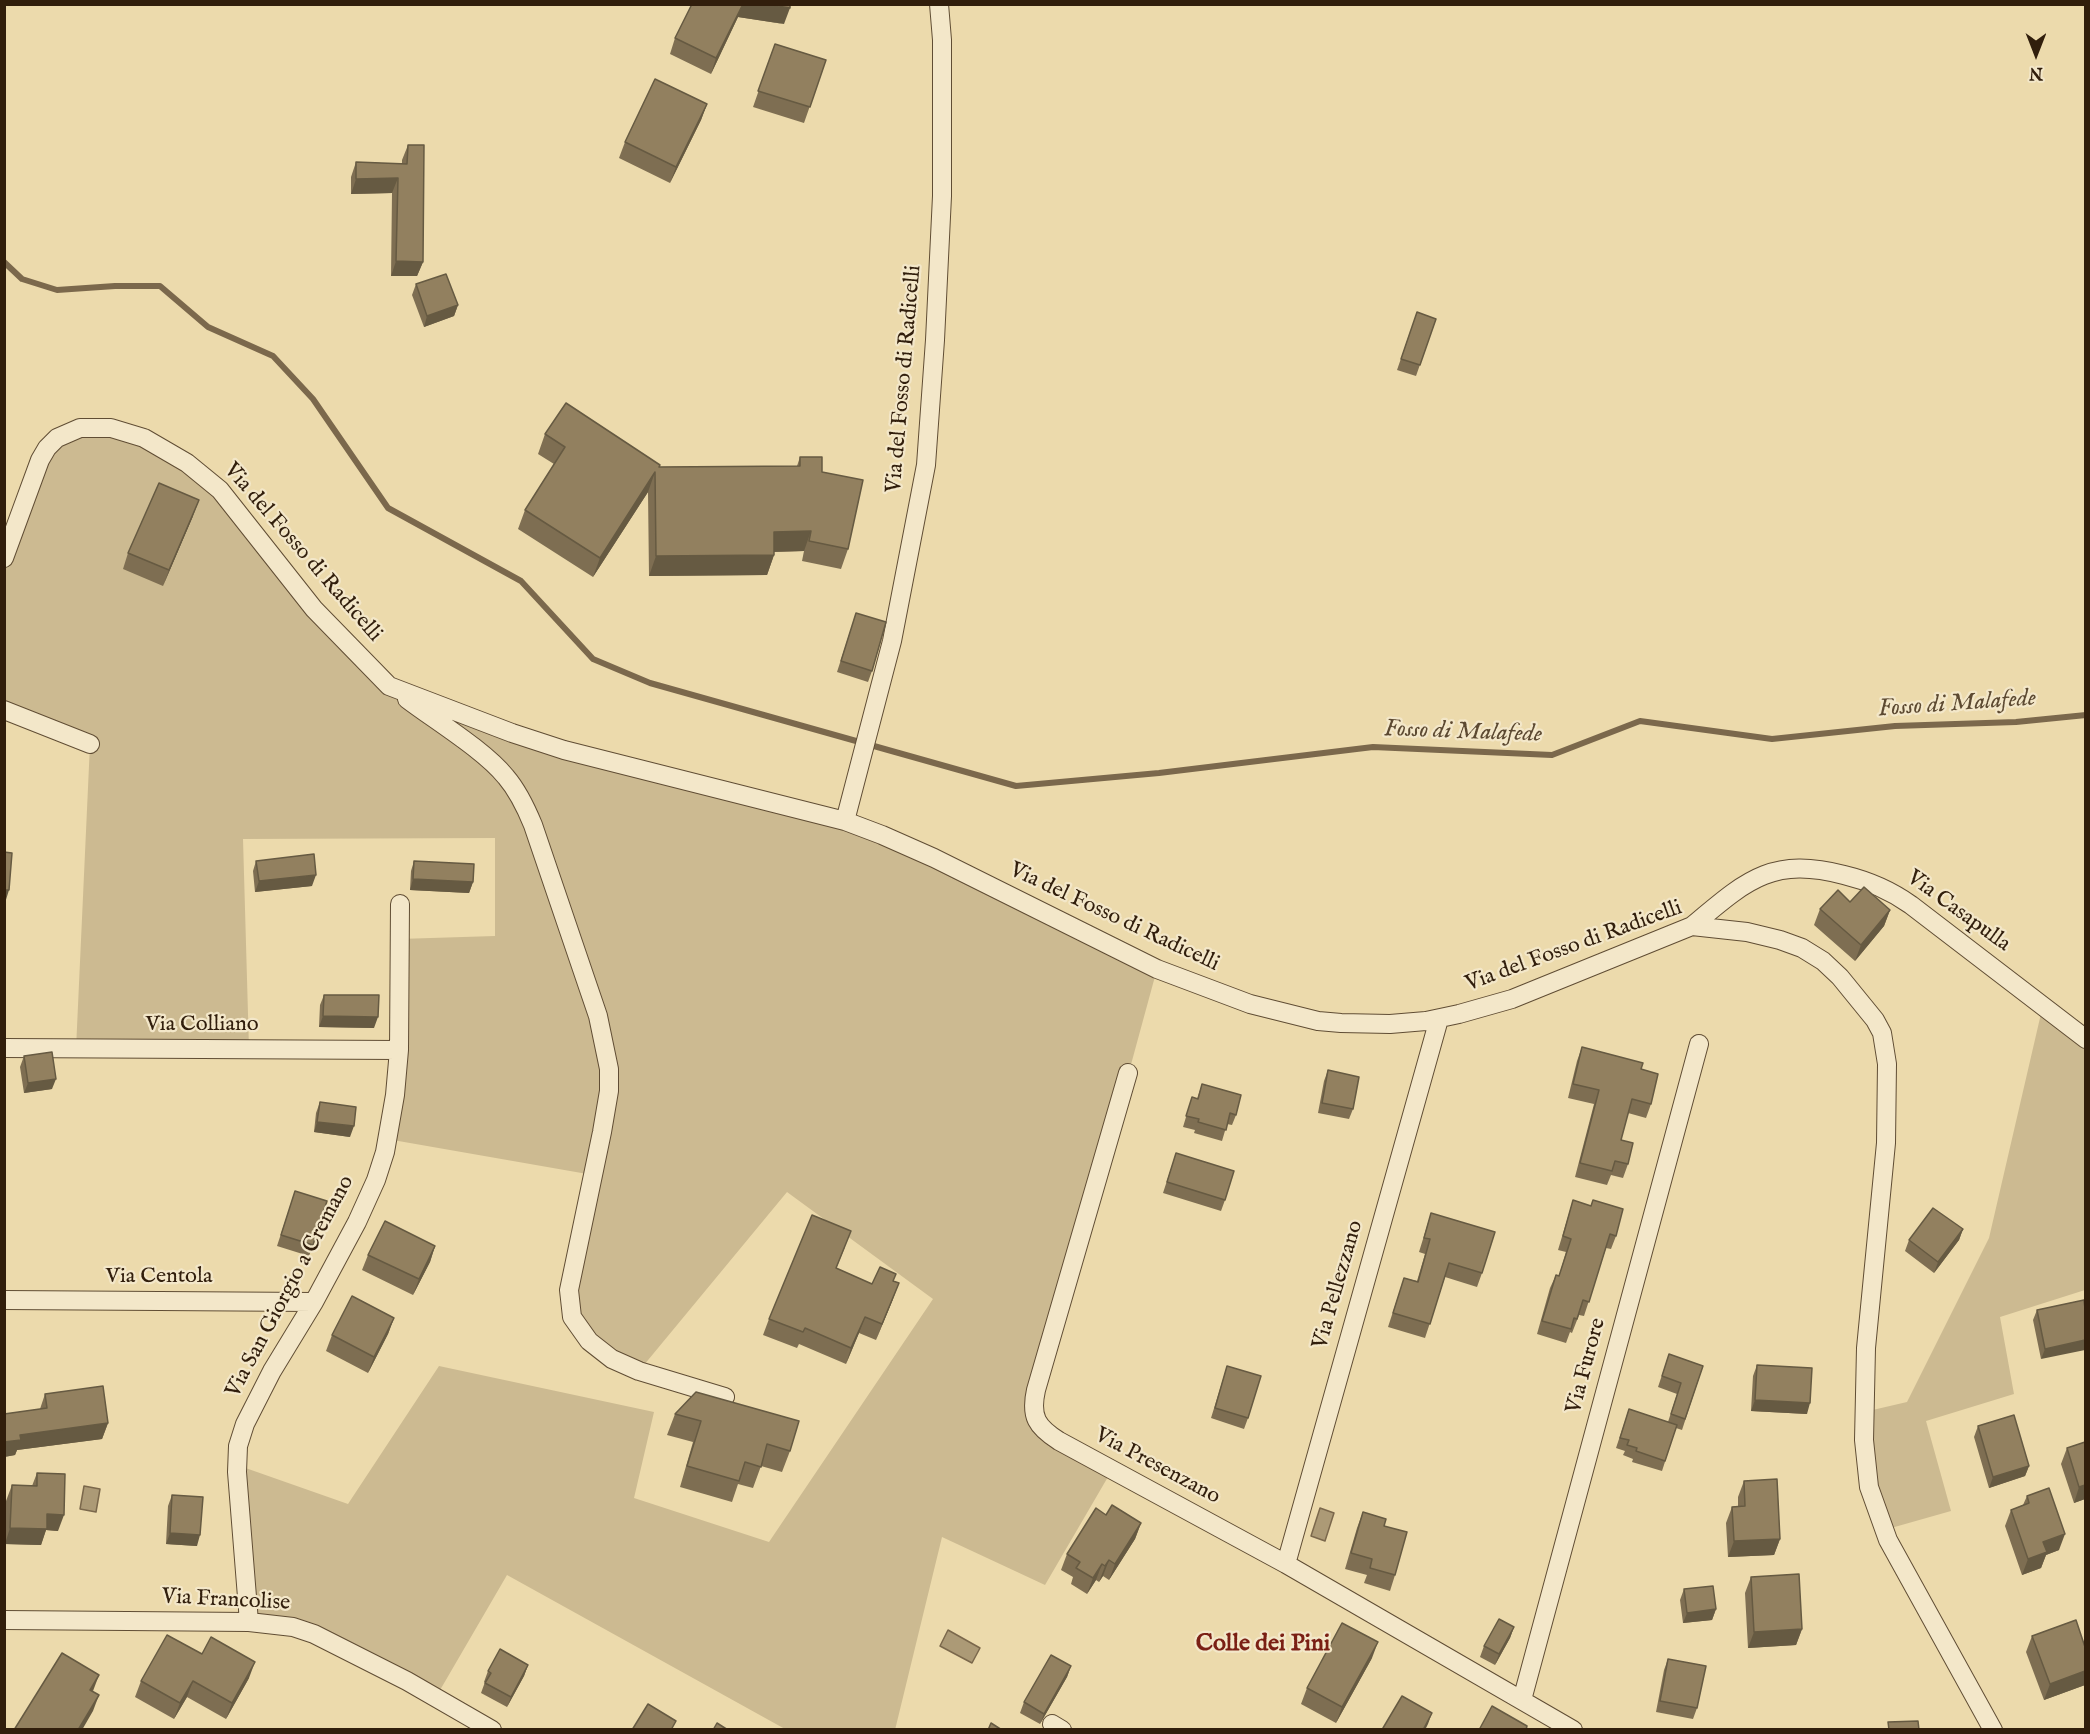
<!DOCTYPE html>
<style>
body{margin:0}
#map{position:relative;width:2090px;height:1734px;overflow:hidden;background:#ecdaac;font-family:"IM FELL English",serif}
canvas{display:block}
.frame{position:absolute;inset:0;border:6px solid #311e0c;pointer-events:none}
.north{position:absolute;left:2006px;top:24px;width:60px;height:60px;-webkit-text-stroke:4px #f3e7c9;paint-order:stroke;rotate:180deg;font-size:16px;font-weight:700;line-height:24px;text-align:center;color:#311e0c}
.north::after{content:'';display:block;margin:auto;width:21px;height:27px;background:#311e0c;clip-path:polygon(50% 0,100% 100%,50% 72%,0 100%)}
</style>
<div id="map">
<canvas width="2090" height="1734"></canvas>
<div class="frame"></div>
<div class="north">N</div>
</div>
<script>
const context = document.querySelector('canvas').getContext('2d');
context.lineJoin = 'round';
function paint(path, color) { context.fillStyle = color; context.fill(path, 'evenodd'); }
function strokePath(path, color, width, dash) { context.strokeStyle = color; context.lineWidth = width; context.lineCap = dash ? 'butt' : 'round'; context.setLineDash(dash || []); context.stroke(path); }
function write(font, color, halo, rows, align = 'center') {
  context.font = font + ' "IM FELL English",serif'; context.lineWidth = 4.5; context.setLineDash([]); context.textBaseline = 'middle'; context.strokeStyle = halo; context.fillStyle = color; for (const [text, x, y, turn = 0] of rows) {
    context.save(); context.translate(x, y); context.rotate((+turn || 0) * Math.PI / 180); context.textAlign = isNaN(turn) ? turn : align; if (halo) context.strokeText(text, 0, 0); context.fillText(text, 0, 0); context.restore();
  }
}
const green = new Path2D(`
 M91,427L187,463L389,686L524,737L845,821L1157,969L1035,1417L1112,1470L1045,1585L942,1537L895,1730L785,1729L507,1575L436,1697L300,1629L249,1622L237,1465L348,1504L439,1366L654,1412L634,1498L769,1542L933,1299L787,1192L639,1371L578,1328L569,1290L593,1175L387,1139L399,939L495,936V838L243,839L249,1049H76L90,744L5,710V557L40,460Z
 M2043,1005L2085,1039V1290L2000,1317L2014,1394L1926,1421L1951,1511L1884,1530L1864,1412L1907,1402L1989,1238Z`);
const water = new Path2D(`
 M84,1486L100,1489L96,1512L80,1509Z
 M1320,1508L1334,1513L1325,1541L1311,1536Z
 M948,1630L980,1648L972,1663L940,1646Z`);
const stream = new Path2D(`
 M4,262L22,279L57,290L115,286H160L208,327L273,356L313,399L388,508L521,581L593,659L650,683L1016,786L1159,773L1373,747L1552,755L1640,721L1772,739L1895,726L2016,722L2086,715`);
const street = new Path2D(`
 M4,558L40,460L47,448L57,438L80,428H111L144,438L187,463L220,490L314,609L389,686L512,733L564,750L845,821L882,835L934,858L1157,969L1250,1004L1318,1021L1341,1023L1390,1024L1426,1021L1459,1014L1512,999L1692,926L1747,932L1780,940L1802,948L1823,961L1840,977L1875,1020L1882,1033L1887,1064L1886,1143L1866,1348L1864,1440L1869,1487L1888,1540L1993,1730
 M407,699C436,721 484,750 506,777C518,791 526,808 533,825L598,1016L609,1069V1091L602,1132L569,1290L572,1317L589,1341L612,1359L639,1371L725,1397
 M4,710L90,744
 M845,821L892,641L926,465L935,340L942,196V40L939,4
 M1692,926C1746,881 1771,856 1844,875C1869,881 1890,890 1911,905L2086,1039
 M4,1048L399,1050
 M1128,1073L1036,1390C1030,1417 1037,1427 1059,1441L1286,1564L1573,1730
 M4,1300L314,1302
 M1286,1564L1439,1019
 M4,1620L249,1622L293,1627L314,1634L407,1681L492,1730
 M249,1622L237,1472L238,1446L245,1424L272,1371L314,1302L357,1222L376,1180L385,1152L395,1095L399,1050L400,904
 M1522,1700L1699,1044
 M1052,1724L1062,1730`);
const wall = new Path2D(`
 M692,4L784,24L738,17L711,74L670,54L675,38Z
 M775,44L826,60L804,123L753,107Z
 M707,104L701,120L670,183L619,158L625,142Z
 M408,145L423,262L417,276H391L392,193L351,194V177L356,162L402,164V160Z
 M416,284L458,305L454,316L424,327L412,295Z
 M1417,312L1436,319L1416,376L1397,370Z
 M545,434L659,467L797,466L800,457L822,472L848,549L841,569L802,561L804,551L774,552V555L767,575L649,576L648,492L593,577L518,529L525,510L554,464L538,454Z
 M193,516L163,586L123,569L128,553Z
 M856,613L872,671L868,682L837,672Z
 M256,861L312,886L255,892L253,871Z
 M414,861L473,882L469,893L410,890L411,871Z
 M1850,902L1890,910L1884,926L1855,961L1814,925L1820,909Z
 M324,995L374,1028L319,1027L320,1005Z
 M1582,1047L1641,1069L1651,1104L1646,1118L1628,1113L1621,1140L1628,1164L1623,1178L1611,1175L1607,1185L1575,1177L1594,1104L1568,1098L1577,1061Z
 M24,1056L52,1089L24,1093L20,1067Z
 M1328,1070L1353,1109L1349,1119L1318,1113L1324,1081Z
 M1202,1084L1236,1115L1232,1125L1227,1124L1222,1141L1194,1133L1195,1130L1183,1127L1192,1097L1197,1099Z
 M320,1102L350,1137L314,1132L316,1113Z
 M1176,1153L1225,1200L1221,1211L1163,1193Z
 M295,1191L313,1245L309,1256L277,1246Z
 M1573,1200L1616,1236L1611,1249L1606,1248L1584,1316L1579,1315L1572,1333L1570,1332L1566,1343L1537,1334L1550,1288L1556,1275L1559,1276L1566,1252L1558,1250Z
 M1431,1213L1482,1273L1477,1287L1445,1277L1425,1338L1388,1327L1404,1278L1417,1281L1425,1254L1419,1252Z
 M1963,1229L1959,1240L1934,1273L1905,1251L1909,1240Z
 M435,1246L430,1262L413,1295L362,1270L368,1255Z
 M845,1247L836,1269L872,1284L894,1281L893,1299L876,1340L859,1333L846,1364L799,1344L797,1348L763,1335L769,1319Z
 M2084,1300L2041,1359L2033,1320L2037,1310Z
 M394,1318L388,1334L368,1373L326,1351L332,1335Z
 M1669,1354L1703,1366L1682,1430L1676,1428L1662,1471L1632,1462L1633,1459L1623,1455L1625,1451L1616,1448L1629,1409L1668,1422L1677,1394L1658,1387Z
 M1757,1365L1807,1414L1751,1411L1753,1376Z
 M1227,1366L1248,1418L1244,1429L1211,1418Z
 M696,1392L790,1451L782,1472L761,1466L753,1488L738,1484L732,1502L680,1487L693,1442L667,1435L675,1414Z
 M45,1394L108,1423L102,1439L17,1450L15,1455L4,1457V1414L40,1409Z
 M1978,1426L2029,1466L2025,1476L1989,1488L1974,1437Z
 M2067,1448L2085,1499L2074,1503L2061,1464Z
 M37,1473L58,1531L46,1530L41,1545L5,1544L6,1501L12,1485L32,1486Z
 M1744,1481L1780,1539L1774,1555L1728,1557L1726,1523L1732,1507L1738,1506V1497Z
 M172,1495L197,1546L166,1544L168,1506Z
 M2027,1496L2059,1550L2046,1555L2041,1568L2022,1575L2005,1526L2011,1510L2023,1505Z
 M1363,1512L1384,1526L1395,1575L1390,1591L1364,1583L1367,1575L1345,1569L1357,1528Z
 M1106,1515L1141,1523L1135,1539L1109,1580L1103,1576L1099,1582L1096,1580L1087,1594L1071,1584L1073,1577L1061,1570L1067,1554Z
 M1751,1577L1802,1629L1796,1645L1748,1648L1745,1593Z
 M1684,1589L1716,1609L1712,1620L1683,1623L1680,1600Z
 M1514,1627L1510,1638L1495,1665L1480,1657L1484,1646Z
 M2032,1636L2085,1647V1685L2044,1700L2026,1652Z
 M202,1654L249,1678L226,1719L187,1697L174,1719L135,1697L141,1681Z
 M1372,1658L1336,1723L1301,1704L1307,1688Z
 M1668,1659L1697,1708L1693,1719L1656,1712L1664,1670Z
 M528,1665L524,1676L507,1707L481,1693L485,1682H484L488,1671Z
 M1071,1666L1067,1677L1040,1724L1020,1713L1024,1702Z`);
const shadedWall = new Path2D(`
 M743,4H766L790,8L784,24L738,17L711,74L716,58Z
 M707,104L701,120L670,183L676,167Z
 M398,178L392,193L351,194L356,179Z
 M396,261L423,262L417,276H391Z
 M458,305L454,316L424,327L427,316Z
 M655,472L648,492L593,577L600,558Z
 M199,500L193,516L163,586L169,570Z
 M811,531L804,551L767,552L774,532Z
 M774,555L767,575L649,576L656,556Z
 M316,875L312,886L255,892L259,881Z
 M413,879L473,882L469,893L410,890Z
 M4,890H9L5,903Z
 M1890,910L1884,926L1855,961L1861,945Z
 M323,1016L378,1017L374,1028L319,1027Z
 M56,1079L52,1089L24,1093L28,1083Z
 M317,1122L354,1126L350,1137L314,1132Z
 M1963,1229L1959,1240L1934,1273L1938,1262Z
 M435,1246L430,1262L413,1295L419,1279Z
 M899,1283L893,1299L876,1340L882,1324Z
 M865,1317L859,1333L846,1364L851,1348Z
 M394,1318L388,1334L368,1373L374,1357Z
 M2085,1340V1350L2041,1359L2045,1349Z
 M1755,1400L1810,1403L1807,1414L1751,1411Z
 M108,1423L102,1439L17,1450L15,1455L4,1457V1442L20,1435Z
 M2029,1466L2025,1476L1989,1488L1993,1477Z
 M2085,1485V1499L2074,1503L2079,1487Z
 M47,1514L64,1515L58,1531L46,1530L41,1545L5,1544L10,1528Z
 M1141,1523L1135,1539L1109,1580L1115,1564Z
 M170,1533L200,1535L197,1546L166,1544Z
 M2065,1534L2059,1550L2046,1555L2041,1568L2022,1575L2028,1559L2043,1542Z
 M1780,1539L1774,1555L1728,1557L1734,1541Z
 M1109,1560L1103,1576L1099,1582L1105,1566Z
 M1102,1564L1096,1580L1087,1594L1093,1578Z
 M1716,1609L1712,1620L1683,1623L1687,1613Z
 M1514,1627L1510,1638L1495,1665L1499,1654Z
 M1802,1629L1796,1645L1748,1648L1754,1632Z
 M1378,1642L1372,1658L1336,1723L1342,1707Z
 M255,1662L249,1678L226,1719L232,1703Z
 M528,1665L524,1676L507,1707L511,1697Z
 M1071,1666L1067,1677L1040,1724L1044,1714Z
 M2085,1671V1685L2044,1700L2050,1684Z
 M99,1675L93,1691L90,1690Z
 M193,1681L187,1697L174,1719L180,1703Z
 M99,1695L93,1711L82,1730H78Z
 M1432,1713L1428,1724L1425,1730H1423Z`);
const building = new Path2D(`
 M692,4H743L716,58L675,38Z
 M766,4H790V8Z
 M775,44L826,60L810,107L758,91Z
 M655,79L707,104L676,167L625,142Z
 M408,145H424L423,262L396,261L398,178L356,179V162L407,164Z
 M446,274L458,305L427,316L416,284Z
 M1417,312L1436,319L1420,365L1401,359Z
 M566,403L660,465L659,467L800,466V457H822V472L863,480L848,549L809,541L811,531L774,532V555L656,556L655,472L600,558L525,510L565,447L545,434Z
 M159,483L199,500L169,570L128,553Z
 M856,613L886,622L872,671L841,661Z
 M4,852L12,853L9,890H4Z
 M314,854L316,875L259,881L256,861Z
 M414,861L474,864L473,882L413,879Z
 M1864,887L1890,910L1861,945L1820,909L1838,890L1850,902Z
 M324,995H379L378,1017L323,1016Z
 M1582,1047L1643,1063L1641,1069L1658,1074L1651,1104L1632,1099L1621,1140L1633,1143L1628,1164L1615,1161L1612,1171L1580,1163L1599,1090L1573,1084Z
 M52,1052L56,1079L28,1083L24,1056Z
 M1328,1070L1359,1077L1353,1109L1322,1103Z
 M1202,1084L1241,1095L1236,1115L1230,1113L1226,1130L1198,1122L1199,1119L1186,1116L1192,1097L1198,1099Z
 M320,1102L356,1107L354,1126L317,1122Z
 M1176,1153L1234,1171L1225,1200L1167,1182Z
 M295,1191L327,1201L313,1245L281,1235Z
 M1573,1200L1591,1206L1593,1200L1623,1209L1616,1236L1610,1234L1589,1302L1583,1300L1577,1319L1574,1318L1571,1329L1542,1321L1556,1275L1559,1276L1571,1239L1563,1236Z
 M1933,1208L1963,1229L1938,1262L1909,1240Z
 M1431,1213L1495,1232L1482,1273L1449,1263L1430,1324L1393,1313L1404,1278L1418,1282L1430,1239L1424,1238Z
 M812,1215L851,1231L836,1268L872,1284L880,1267L896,1274L893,1281L899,1283L882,1324L865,1317L851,1348L805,1328L803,1332L769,1319Z
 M385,1221L435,1246L419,1279L368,1255Z
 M352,1296L394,1318L374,1357L332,1335Z
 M2084,1300L2085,1309V1340L2045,1349L2037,1310Z
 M1669,1354L1703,1366L1685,1419L1671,1414L1681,1383L1662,1376Z
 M1757,1365L1812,1368L1810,1403L1755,1400Z
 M1227,1366L1261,1376L1248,1418L1215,1408Z
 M103,1386L108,1423L20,1435L21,1440L4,1442V1414L47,1408L45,1394Z
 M696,1392L799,1421L790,1451L767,1444L761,1467L745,1462L739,1481L687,1466L701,1421L675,1414Z
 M1629,1409L1677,1425L1665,1461L1636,1451L1637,1448L1627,1445L1629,1440L1620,1438Z
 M2014,1415L2029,1466L1993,1477L1978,1426Z
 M2085,1442V1485L2079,1487L2067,1448Z
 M37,1473L65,1474L64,1515L47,1514V1529L10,1528L12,1485L37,1486Z
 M1777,1479L1780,1539L1734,1541L1732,1507L1745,1506L1744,1481Z
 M2049,1488L2065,1534L2043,1542L2047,1552L2028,1559L2011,1510L2029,1503L2027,1496Z
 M172,1495L203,1497L200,1535L170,1533Z
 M1112,1505L1141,1523L1115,1564L1109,1560L1105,1566L1102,1564L1093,1578L1076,1568L1080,1562L1067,1554L1096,1508L1106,1515Z
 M1363,1512L1386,1519L1384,1526L1407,1532L1395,1575L1370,1568L1372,1559L1351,1553Z
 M1799,1574L1802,1629L1754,1632L1751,1577Z
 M1713,1586L1716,1609L1687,1613L1684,1589Z
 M1499,1619L1514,1627L1499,1654L1484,1646Z
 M2076,1620L2085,1647V1671L2050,1684L2032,1636Z
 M1342,1623L1378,1642L1342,1707L1307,1688Z
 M167,1635L202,1654L211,1637L255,1662L232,1703L193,1681L180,1703L141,1681Z
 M500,1649L528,1665L511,1697L485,1683L491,1673L488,1671Z
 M62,1653L99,1675L90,1690L99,1695L78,1730H14Z
 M1051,1655L1071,1666L1044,1714L1024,1702Z
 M1668,1659L1706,1666L1697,1708L1660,1701Z
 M1402,1696L1432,1713L1423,1730H1386L1383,1728Z
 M648,1704L676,1721L671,1730H632Z
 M1492,1706L1527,1726L1526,1730H1479Z
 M1918,1721L1919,1730H1889L1888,1722Z
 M717,1723L728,1730H713Z
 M991,1723L1002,1730H988Z`);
const streetNames = [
 ["Via del Fosso di Radicelli",905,379,-85],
 ["Via del Fosso di Radicelli",302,553,49],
 ["Via Casapulla",1958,912,36],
 ["Via del Fosso di Radicelli",1114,918,25],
 ["Via del Fosso di Radicelli",1574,947,-20],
 ["Via Colliano",202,1025],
 ["Via Centola",159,1277],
 ["Via Pellezzano",1339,1285,-74],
 ["Via San Giorgio a Cremano",291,1287,-62],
 ["Via Furore",1587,1366,-75],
 ["Via Presenzano",1157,1467,28],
 ["Via Francolise",226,1601,3]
];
const waterNames = [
 ["Fosso di Malafede",1957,705,-4],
 ["Fosso di Malafede",1463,733,2]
];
const neighbourhoodNames = [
 ["Colle dei Pini",1263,1645]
];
paint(green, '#ccba91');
paint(water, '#ac9a76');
strokePath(water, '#7b684c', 1.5);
strokePath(stream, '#7b684c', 6);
strokePath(street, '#604d34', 20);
strokePath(street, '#f3e7c9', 18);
paint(wall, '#7e6e52');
paint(shadedWall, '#665a42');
paint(building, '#92805f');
strokePath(building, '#665a42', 1.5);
write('22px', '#311e0c', '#f3e7c9', streetNames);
write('italic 24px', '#5c4931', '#f3e7c9', waterNames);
write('bold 24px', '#7a1f14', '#f3e7c9', neighbourhoodNames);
</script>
